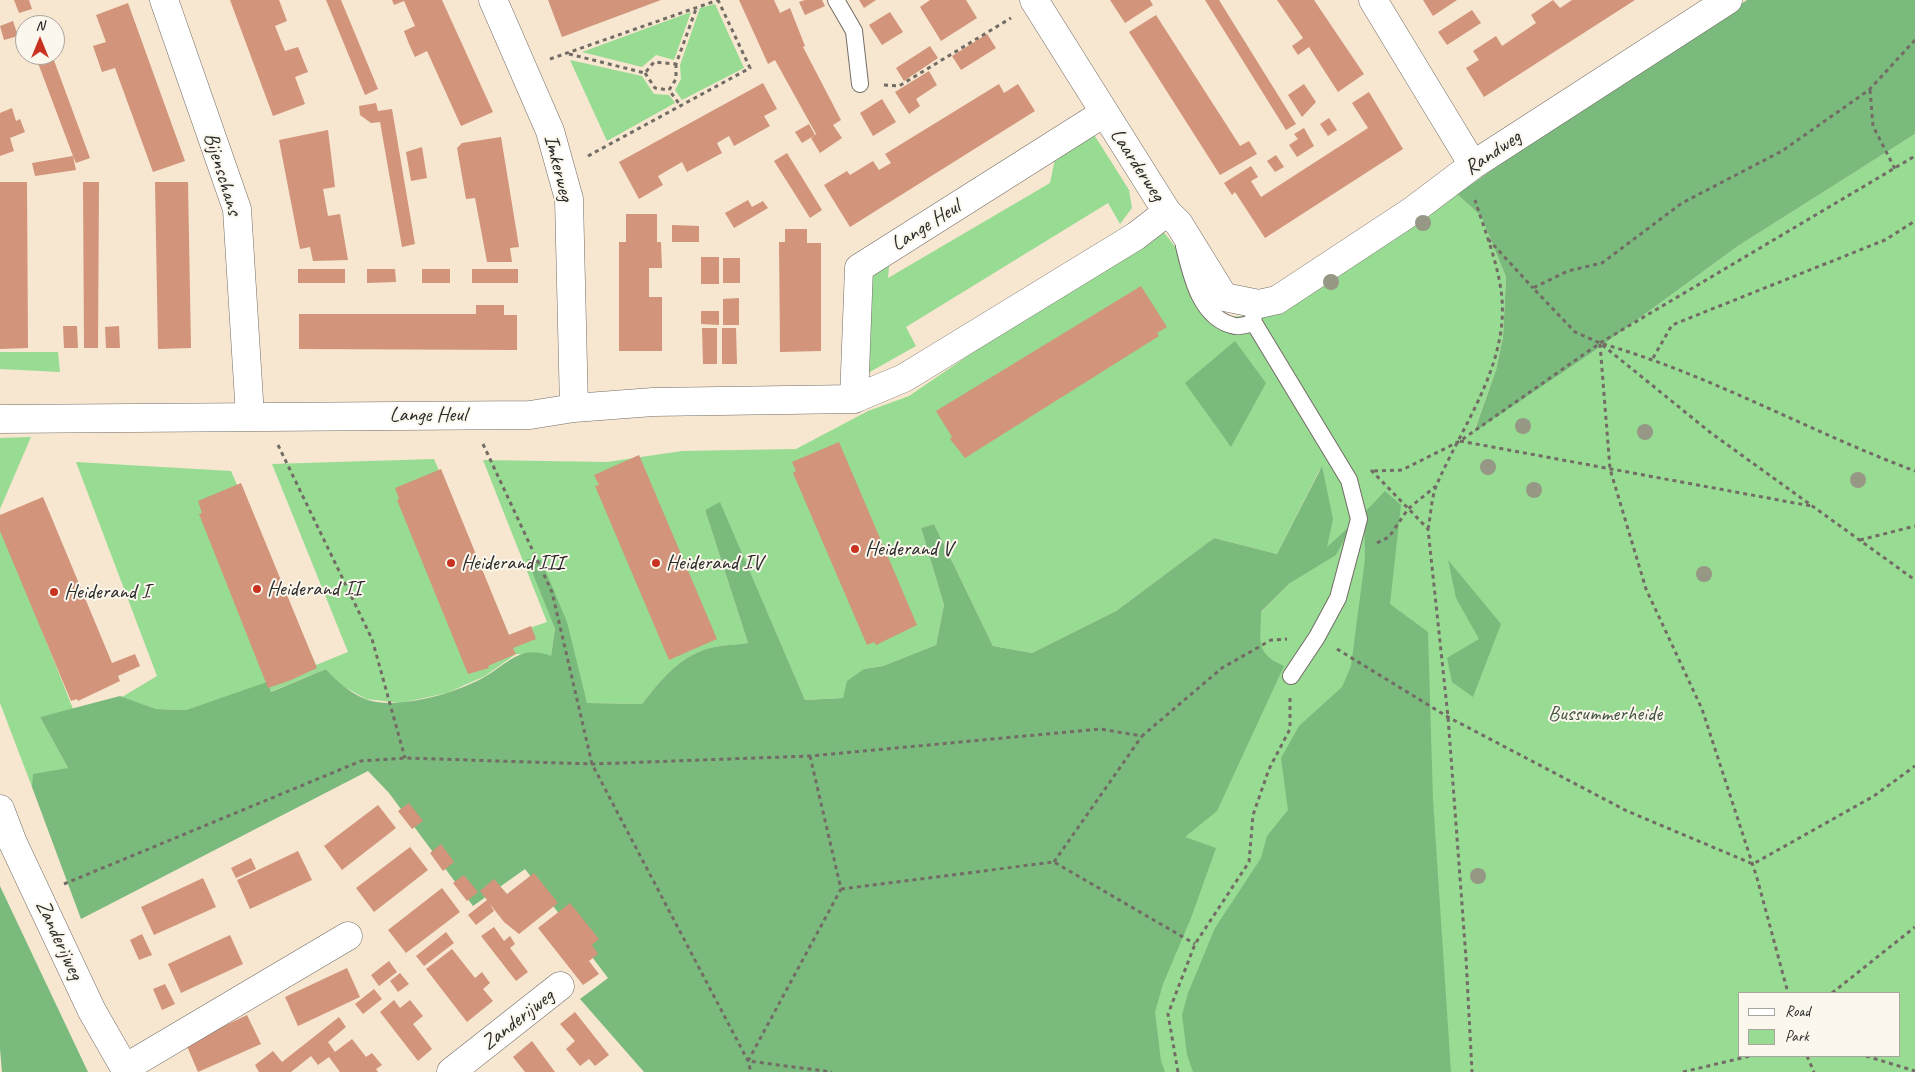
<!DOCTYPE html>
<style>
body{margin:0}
#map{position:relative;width:1915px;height:1072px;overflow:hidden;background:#f7e6d0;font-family:Caveat,sans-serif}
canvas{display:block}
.legend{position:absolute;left:1738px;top:992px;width:162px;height:65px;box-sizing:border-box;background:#fbf7ec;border:1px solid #a8a59f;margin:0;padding:6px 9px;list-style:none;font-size:15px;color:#2b2b2b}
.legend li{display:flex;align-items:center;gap:10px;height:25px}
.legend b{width:25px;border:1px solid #a8a59f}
.north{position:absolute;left:15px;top:15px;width:50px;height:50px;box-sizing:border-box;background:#fbf7ec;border:1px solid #a8a59f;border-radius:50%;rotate:0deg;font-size:14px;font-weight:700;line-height:20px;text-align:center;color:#2b2b2b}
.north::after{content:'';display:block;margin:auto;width:18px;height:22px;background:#c8321e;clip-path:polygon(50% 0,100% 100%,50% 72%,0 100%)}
</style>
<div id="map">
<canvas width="1915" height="1072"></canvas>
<ul class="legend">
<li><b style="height:6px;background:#fff"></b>Road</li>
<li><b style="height:14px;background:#98db93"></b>Park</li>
</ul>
<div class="north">N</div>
</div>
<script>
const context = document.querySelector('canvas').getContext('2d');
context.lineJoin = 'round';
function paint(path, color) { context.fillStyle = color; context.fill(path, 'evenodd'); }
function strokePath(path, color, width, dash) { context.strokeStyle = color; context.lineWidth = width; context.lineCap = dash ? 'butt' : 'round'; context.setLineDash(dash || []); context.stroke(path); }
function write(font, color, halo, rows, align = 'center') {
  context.font = font + ' Caveat,sans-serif'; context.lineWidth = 4; context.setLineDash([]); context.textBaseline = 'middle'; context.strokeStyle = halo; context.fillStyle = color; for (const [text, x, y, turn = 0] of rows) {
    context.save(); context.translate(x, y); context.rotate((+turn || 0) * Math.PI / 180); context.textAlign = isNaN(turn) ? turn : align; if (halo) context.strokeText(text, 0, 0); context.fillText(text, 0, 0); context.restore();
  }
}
const green = new Path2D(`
 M715,4L744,68L682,100L675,90L681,79L680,65L700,8Z
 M691,12L674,60L656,55L642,67L582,52Z
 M570,60L642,76L654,94L669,95L675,103L607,141Z
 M1093,133L1129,190L1132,208L1120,224L1108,203L906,327L916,346L868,373L865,285L875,267L890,256L888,278L1050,183L1056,154Z
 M1915,134V1072H700L1242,632L1290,583L1321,467L1277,554L1214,538L1116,611L1032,653L993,646L934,524L921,528L944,605L936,645L883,666L864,669L843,698L805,700L720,503L705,510L748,643C735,645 719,645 706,649C677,659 660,681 642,704L587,703L528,559L555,629L551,656L516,654L485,676L447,693L401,703L366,699L339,684L326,669L270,692L266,683L186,710L156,709L122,697L157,676L76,462L231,471L316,665L348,652L272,464L434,459L509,635L547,622L483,460L607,462L682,451L796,449L868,411L909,396L1126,248L1162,230L1192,268L1221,317L1272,315L1457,194L1481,216L1506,277L1503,337L1496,370L1474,431L1593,352L1738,246ZM1739,993H1899V1056H1739Z
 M0,352H58L60,372L0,369Z
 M31,437L0,509V438Z
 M0,524L73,709L40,717L68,768L32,787L0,703Z`);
const forest = new Path2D(`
 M1747,0H1915V134L1738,246L1593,352L1474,432L1496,370L1503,337L1506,277L1481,216L1457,194L1635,72Z
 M1235,341L1266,383L1231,447L1185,383Z
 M1322,466L1333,519L1327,547L1350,526V529L1336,555L1290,583L1261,612C1261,641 1254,653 1284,666L1217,811L1185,837L1216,848L1191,918L1163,984L1155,1012L1161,1061L1165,1072H644L580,999L608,978L525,869L473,906L389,793L368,771L81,919L32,787L33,774L68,768L40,717L120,696L156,709L186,710L267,682L271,692L326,669C337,682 349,692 365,699C396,711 458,693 486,676C508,663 522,644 551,656L555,629L527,559L541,560L567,622L587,703L642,704C660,681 677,659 706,649C719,645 735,645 748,643L705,510L720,502L805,700L843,698L847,681L864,669L883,666L936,645L944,605L921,528L934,524L993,646L1032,653L1116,611L1214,538L1277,554Z
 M1385,491L1401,505L1390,604L1428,632L1433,800L1451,1072H1193L1187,1055L1182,1015L1188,993L1215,928L1261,858L1267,836L1288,810L1281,758L1299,726L1342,687L1351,666L1365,559L1364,513Z
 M1448,560L1501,624L1473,697L1452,682L1447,658L1479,639L1456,598Z
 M0,886L8,903L88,1072H2L0,1049Z`);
const building = new Path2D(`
 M14,0H29L32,9L19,13Z
 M230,0H279L287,21L275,26L285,51L298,47L308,72L295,77L305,104L273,116Z
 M326,0H341L378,89L365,95Z
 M392,0H442L493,112L461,126L427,51L415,57L409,44L404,31L415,26L404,1L394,5Z
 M548,0H661L562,37Z
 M739,0H774L780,13L790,8L805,46L803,47L841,120L833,125L842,138L820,153L811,138L819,132L816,134L775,60L768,64Z
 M805,0H822L825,6L805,15L799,2Z
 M859,0H876L864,8Z
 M930,0H966L977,18L941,41L920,7Z
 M1110,0H1150L1153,5L1125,23Z
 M1205,0H1219L1296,124L1286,130Z
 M1277,0H1314L1364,74L1338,92L1309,47L1298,55L1292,46L1303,38Z
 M1423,0H1457L1433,16Z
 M1553,0L1560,8L1572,0H1635L1484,97L1466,68L1479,60L1473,51L1496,36L1502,46L1536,23L1531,15Z
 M128,3L185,161L153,172L115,68L102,72L93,46L106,42L96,15Z
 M1472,10L1481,23L1447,45L1438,32Z
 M890,12L903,32L882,45L869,25Z
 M1156,15L1240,146L1249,141L1257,154L1220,175L1129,32Z
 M13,21L18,36L4,40L0,26Z
 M987,34L996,48L961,70L952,56Z
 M930,46L938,58L904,81L896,68Z
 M35,55H52L90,158L76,163L73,156L76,170L35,176L32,163L73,156Z
 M929,71L937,85L916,99L920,106L909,114L895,92Z
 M763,83L777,109L764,116L770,126L734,146L729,136L717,143L722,153L687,172L682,162L658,176L663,185L639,199L619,162Z
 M999,84L1004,93L1018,84L1035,111L850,227L824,185L847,171L850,175L873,161L879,170L891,163L885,154Z
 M1304,84L1316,102L1302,117L1288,95Z
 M1369,92L1403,149L1265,238L1235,192L1232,195L1224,183L1251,166L1258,177L1251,181L1261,197L1368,128L1352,103Z
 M882,99L896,122L873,136L860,113Z
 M376,103L378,111L392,109L415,244L402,247L380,122L371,123L360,115L359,106Z
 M12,108L16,121L20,119L25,132L10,138L14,151L0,156V113Z
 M1329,118L1337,130L1328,136L1320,124Z
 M809,124L815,135L802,143L795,132Z
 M1304,128L1314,146L1297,157L1289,145L1298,139L1294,134Z
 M328,130L335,187L323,189L328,216L340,214L348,260L313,261L310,247L300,249L279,140Z
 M501,137L519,247L510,248L512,262H487L475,198L466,199L457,148L462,143Z
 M422,147L427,178L411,181L406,152Z
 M787,153L822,210L810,218L774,161Z
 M1276,155L1284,167L1275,172L1267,161Z
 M0,182H27L28,348L0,349Z
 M83,182H99L98,348H84Z
 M155,182H188L191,348L158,349Z
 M748,200L752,207L763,201L768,208L734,228L725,213Z
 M626,214H657V242H661L662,268H649V297H662V351H619V242H626Z
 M672,225L699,226V242H672Z
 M785,229H807V243H821V351L780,352L779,242H785Z
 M701,257H719V284H701Z
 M723,258H740V283H723Z
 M298,269H345V283H298Z
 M367,269H395L396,282L367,283Z
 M422,269H450V283H422Z
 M472,269H518V283H472Z
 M1141,286L1167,327L1157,333L1159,336L965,458L950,439L952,437L936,411Z
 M739,298V325H723V299Z
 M476,305H504V315H517V350L299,349V314H476Z
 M701,311H719V325L701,324Z
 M63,326H77L78,348H64Z
 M119,326L120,348H106L105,327Z
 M702,328H717V364H703Z
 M722,328H736L737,364H722Z
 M839,442L917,625L876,645L874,642L867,645L793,473L796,471L792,462Z
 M639,455L717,639L669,660L595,486L599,485L594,475Z
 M441,469L509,635L531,626L536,639L513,648L516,654L488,666L489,668L468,674L397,500L399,499L395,488Z
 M241,483L317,668L291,680L268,688L199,514L202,513L198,501Z
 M43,497L112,663L135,654L140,666L118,676L120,681L78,701L77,699L71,701L0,531V515Z
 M409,803L423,821L412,829L398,811Z
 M378,805L396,828L342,870L324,846Z
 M441,844L454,862L443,871L430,853Z
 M410,847L428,870L374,912L356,888Z
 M298,851L312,880L250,909L237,880Z
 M251,858L256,869L236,878L231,868Z
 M534,873L558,903L519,934L504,922L489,903L494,911L476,925L468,915L487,900L480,891L494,879L507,894Z
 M464,875L478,892L467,901L453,883Z
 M203,878L216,907L154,935L141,907Z
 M442,888L460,912L406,953L388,930Z
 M570,903L599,939L592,945L598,954L589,961L599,974L583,985L538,928Z
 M494,927L504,941L510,936L515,944L510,948L528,972L516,981L481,936Z
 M446,932L454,943L424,966L416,956Z
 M142,934L152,955L139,960L130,940Z
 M230,935L243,964L181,993L168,964Z
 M452,949L475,978L482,972L490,983L483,989L493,1001L467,1022L426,969Z
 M389,961L397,972L379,986L371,975Z
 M347,968L360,997L298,1026L285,997Z
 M400,973L409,984L398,992L390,981Z
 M165,984L175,1004L162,1010L153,989Z
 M374,989L382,999L363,1014L355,1004Z
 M394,1000L400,1008L410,1000L423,1016L413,1024L432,1049L418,1061L380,1012Z
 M575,1012L609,1055L595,1066L589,1059L580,1066L566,1049L575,1041L560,1024Z
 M247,1015L261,1044L198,1072L186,1044Z
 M339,1017L346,1027L328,1042L335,1052L352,1039L366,1057L372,1053L382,1065L376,1069L378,1072H340L329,1057L318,1065L311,1056L291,1072H259L255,1065L273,1051L282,1062Z
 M532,1041L555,1072H525L513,1057Z`);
const path = new Path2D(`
 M1915,40L1869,90L1782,151L1682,203L1602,263L1568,271L1533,288L1575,332L1600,343L1711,433L1915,580
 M569,54L645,73L654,62L676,64L696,9
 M550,59L718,0
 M676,64V79L669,90L680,105
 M645,73L655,88L669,90
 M884,85L899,86L1011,18
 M1870,90L1873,126L1895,169
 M588,156L750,68L718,0
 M1488,239L1533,288
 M1600,344L1610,469L1646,589L1702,709L1757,878L1788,993
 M1603,344C1711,375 1810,432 1915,471
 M1653,358L1672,325L1885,240L1915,221
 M1460,441L1811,506
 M483,444L552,592L592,764L748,1061L751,1072
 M278,445L372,639L405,758
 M1371,470L1428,529L1448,717L1466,958L1472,1072
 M1374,471L1402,470L1460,441L1600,343L1915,156
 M1428,529C1431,515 1431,498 1437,484C1464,422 1514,357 1500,284C1495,256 1484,228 1475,200
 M1860,540L1915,526
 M1377,543L1389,537L1408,509L1436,486
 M1337,649L1448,717L1627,811L1753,864L1874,796L1915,766
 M810,756L841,889L748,1061L832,1072
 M1054,862L1142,736
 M64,884L361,761L405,758L592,764L810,756L1100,729L1142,736L1222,668L1271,640L1287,639
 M841,889L1054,862L1195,944
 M1832,993L1915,927
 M1807,1056L1814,1072
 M1866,1056L1915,1071
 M1178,1072L1168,1014L1195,944L1249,862L1253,815L1269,769L1290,729V698
 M1683,1072L1750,1056`);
const lane = new Path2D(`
 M836,0L854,31L860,84
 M1184,246C1191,275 1200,319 1235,326C1240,327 1248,324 1254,323L1253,313
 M1254,323L1349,480L1359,519L1338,598L1317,637L1291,676`);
const street = new Path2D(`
 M164,0L237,209L250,416
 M493,0L550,131L569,199L574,408
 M1034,0L1167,212L1179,224L1224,297L1259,304L1277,300L1412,211L1473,165L1728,0
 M1373,0L1473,165
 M854,399L859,268L1104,113
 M0,419L530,415L574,408L653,402L854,399L904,378L1136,236L1167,212
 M0,809L13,843L92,1011L127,1072
 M125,1068L348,936
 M451,1072L560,986`);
const trees = [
 [1423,223],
 [1331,282],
 [1523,426],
 [1645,432],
 [1488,467],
 [1858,480],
 [1534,490],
 [1704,574],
 [1478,876]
];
const markers = [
 [855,549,5,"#c8321e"],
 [451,563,5,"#c8321e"],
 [656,563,5,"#c8321e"],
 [257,589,5,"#c8321e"],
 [54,592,5,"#c8321e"]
];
const streetNames = [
 ["Randweg",1493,153,-34],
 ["Laarderweg",1137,165,57],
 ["Imkerweg",558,168,76],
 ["Bijenschans",222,174,73],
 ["Lange Heul",926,226,-32],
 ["Lange Heul",428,415],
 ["Zanderijweg",59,940,65],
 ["Zanderijweg",518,1020,-38]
];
const poiNames = [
 ["Heiderand V",865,549],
 ["Heiderand III",461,563],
 ["Heiderand IV",666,563],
 ["Heiderand II",267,589],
 ["Heiderand I",64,592]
];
const parkNames = [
 ["Bussummerheide",1605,714]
];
paint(green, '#98db93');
paint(forest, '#7abb7d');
paint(building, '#d2947a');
strokePath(lane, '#726c65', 18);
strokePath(street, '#726c65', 29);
strokePath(path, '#726c65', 3, [4, 4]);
strokePath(lane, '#fff', 16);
strokePath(street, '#fff', 28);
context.fillStyle = '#969784';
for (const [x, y] of trees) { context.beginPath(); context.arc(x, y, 8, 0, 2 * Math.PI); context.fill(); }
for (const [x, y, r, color] of markers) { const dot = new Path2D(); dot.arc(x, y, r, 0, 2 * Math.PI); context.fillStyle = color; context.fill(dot); strokePath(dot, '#fbf7ec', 2); }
write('21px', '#2b2b2b', '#fbf7ec', streetNames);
write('21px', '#2b2b2b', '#fbf7ec', poiNames, 'left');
write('21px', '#465745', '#fbf7ec', parkNames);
</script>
